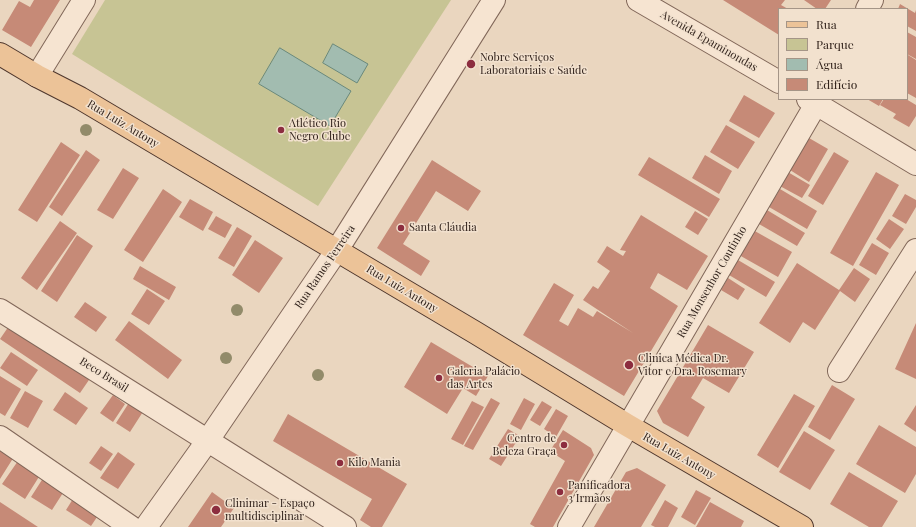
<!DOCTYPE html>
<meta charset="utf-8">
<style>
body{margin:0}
#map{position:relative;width:916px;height:527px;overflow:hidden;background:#ead6bf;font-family:"Playfair Display",serif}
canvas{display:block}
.legend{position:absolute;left:778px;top:8px;width:130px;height:92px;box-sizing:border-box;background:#f2e1ce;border:1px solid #a59587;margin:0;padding:5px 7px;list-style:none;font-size:12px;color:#32231c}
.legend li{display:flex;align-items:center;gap:8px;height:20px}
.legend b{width:20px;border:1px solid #a59587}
</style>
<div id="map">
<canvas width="916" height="527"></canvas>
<ul class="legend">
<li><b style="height:5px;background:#ecc398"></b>Rua</li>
<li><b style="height:11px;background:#c7c494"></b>Parque</li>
<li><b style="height:11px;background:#a2bcb0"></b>Água</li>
<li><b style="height:11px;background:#c68a77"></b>Edifício</li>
</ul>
</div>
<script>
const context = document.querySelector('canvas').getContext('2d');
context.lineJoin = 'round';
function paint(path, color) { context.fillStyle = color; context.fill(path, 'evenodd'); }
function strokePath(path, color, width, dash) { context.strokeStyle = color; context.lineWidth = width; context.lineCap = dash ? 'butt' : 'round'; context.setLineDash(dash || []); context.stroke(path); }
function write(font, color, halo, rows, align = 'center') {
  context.font = font + ' "Playfair Display",serif'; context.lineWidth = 3; context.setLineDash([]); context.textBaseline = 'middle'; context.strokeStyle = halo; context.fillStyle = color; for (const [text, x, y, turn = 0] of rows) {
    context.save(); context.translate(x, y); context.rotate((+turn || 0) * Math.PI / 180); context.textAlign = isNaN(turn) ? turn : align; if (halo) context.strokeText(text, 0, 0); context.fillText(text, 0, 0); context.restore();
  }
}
const green = new Path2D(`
 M105,0H451L318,206L72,54Z`);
const water = new Path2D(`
 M333,44L368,64L357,83L323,63Z
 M280,48L351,91L330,126L259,84Z`);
const building = new Path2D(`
 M34,0H60L31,47L2,30L19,1L30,7Z
 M723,0H785L781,5L788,9H779V35Z
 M804,0H831L825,9H817Z
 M900,4L915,13L916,10V31L907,26V9H898Z
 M907,32L916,37V59L907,54Z
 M908,55L916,60V98L907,93Z
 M744,95L775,113L759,138L729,121Z
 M867,99H883L879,106Z
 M884,99H906L916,105V116L909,127L893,118L896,114L880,105Z
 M726,125L755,142L738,169L710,152Z
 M809,138L828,149L809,182L790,170Z
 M61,142L80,155L37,222L18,210Z
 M86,150L100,160L62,216L49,207Z
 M834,152L849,161L823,205L808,196Z
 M705,155L732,171L719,194L692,178Z
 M649,157L720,199L709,217L638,175Z
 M432,160L481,191L468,211L436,191L403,244L430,261L421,276L377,248Z
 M123,168L139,178L113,219L97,210Z
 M786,171L810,185L802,198L778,185Z
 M876,172L899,185L853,266L830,253Z
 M163,189L182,202L143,262L124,250Z
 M780,189L817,211L807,229L769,207Z
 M905,194L916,200V207L906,224L892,216Z
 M190,199L213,212L203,231L179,217Z
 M767,210L805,233L797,246L759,224Z
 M695,211L708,219L698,235L685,227Z
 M641,215L708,256L687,290L658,273L650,288L678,306L624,396L523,335L554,283L574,295L559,321L568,326L578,308L593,317L597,311L633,333L583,300L593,286L598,289L610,271L597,262L607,246L623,256L626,251L620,250Z
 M216,216L232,225L225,238L208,229Z
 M889,219L904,229L890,249L876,239Z
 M60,221L77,233L37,290L21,278Z
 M237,227L252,236L234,267L218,258Z
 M753,230L792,252L778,277L739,255Z
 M77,235L93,246L57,302L41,291Z
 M255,240L283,258L259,293L232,275Z
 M872,243L889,253L876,275L859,265Z
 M738,260L775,282L766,297L729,275Z
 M797,263L839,290L854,268L870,279L855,302L840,291L815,330L803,322L790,343L759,323Z
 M140,266L176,287L169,300L133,279Z
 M728,278L745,289L738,300L721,290Z
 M147,289L165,301L149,325L131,314Z
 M85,302L107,317L96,332L74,317Z
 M129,321L182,360L168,379L115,340Z
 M11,323L91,377L80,393L0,339Z
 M916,323V379L895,369Z
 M708,325L754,352L729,393L703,378L691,398L705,407L688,437L663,423L657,411Z
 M431,342L488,376L476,396L463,388L447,414L404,387Z
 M11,352L38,370L27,386L0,368Z
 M0,376L21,389L5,416L0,413Z
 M832,385L855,399L830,440L808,427Z
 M25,391L43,401L28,428L10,418Z
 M65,392L88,408L76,425L53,410Z
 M794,394L815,406L778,468L757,455Z
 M113,395L125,404L113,422L100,413Z
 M132,398L146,407L130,432L116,423Z
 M491,398L500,403L473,450L464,446Z
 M524,398L535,404L521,430L510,424Z
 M472,401L484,407L463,445L451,439Z
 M542,401L552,407L540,426L530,420Z
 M916,405V432L904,424Z
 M556,409L568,416L556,437L544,429Z
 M288,414L407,484L382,527H371L360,520L372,499L273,441Z
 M879,425L916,447V474L905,493L856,464Z
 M508,429L520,436L501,466L489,459Z
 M563,430L591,448L594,455L553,527H535L530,524L565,461L550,451Z
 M804,431L835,450L810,490L779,472Z
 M0,441L17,452L0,479Z
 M101,446L113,454L101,471L89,463Z
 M118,452L135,464L118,489L100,478Z
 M20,458L42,472L25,499L2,484Z
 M637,468L666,485L641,527H594L626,472Z
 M47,472L68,485L52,510L31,497Z
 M849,472L898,501L882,527H869L830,504Z
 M696,490L711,498L695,525L681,517Z
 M212,492L234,508L221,527H188Z
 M76,494L101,511L91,526L66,510Z
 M665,500L678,508L668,527H655L651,525Z
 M0,502L38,527H0Z
 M710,502L744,521L741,527H696Z`);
const minor = new Path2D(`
 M638,0L779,82
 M867,9L872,0
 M37,76L84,0
 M808,99L916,164
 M0,310L345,527
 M839,371L916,250
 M0,437L131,527
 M146,527L208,440L337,250L494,0
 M569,527L819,99`);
const major = new Path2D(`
 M0,54L37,76L80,98L476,333L627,425L802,527`);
const trees = [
 [86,130],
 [237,310],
 [226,358],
 [318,375]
];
const markers = [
 [471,64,5,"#8c2d3f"],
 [281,130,4,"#8c2d3f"],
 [401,228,4,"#8c2d3f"],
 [629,365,5,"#8c2d3f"],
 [439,378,4,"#8c2d3f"],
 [564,445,4,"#8c2d3f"],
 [340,463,4,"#8c2d3f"],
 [560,492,4,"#8c2d3f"],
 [216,510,5,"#8c2d3f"]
];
const streetNames = [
 ["Avenida Epaminondas",709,41,30],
 ["Rua Luiz Antony",123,124,31],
 ["Rua Ramos Ferreira",325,267,-56],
 ["Rua Monsenhor Coutinho",712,282,-60],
 ["Rua Luiz Antony",402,289,31],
 ["Beco Brasil",104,375,32],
 ["Rua Luiz Antony",679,456,30]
];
const poiNames = [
 ["Nobre Serviços",480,58],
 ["Laboratoriais e Saúde",480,71],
 ["Atlético Rio",289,124],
 ["Negro Clube",289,137],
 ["Santa Cláudia",409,228],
 ["Clinica Médica Dr.",638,359],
 ["Vitor e Dra. Rosemary",638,372],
 ["Galeria Palácio",447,372],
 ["das Artes",447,385],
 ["Centro de",556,439,"right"],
 ["Beleza Graça",556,452,"right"],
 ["Kilo Mania",348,463],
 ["Panificadora",568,486],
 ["3 Irmãos",568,499],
 ["Clinimar - Espaço",225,504],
 ["multidisciplinar",225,517]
];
paint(green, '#c7c494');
paint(water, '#a2bcb0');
strokePath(water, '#6a897c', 1);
paint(building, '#c68a77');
strokePath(minor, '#816759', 24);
strokePath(major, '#4f372d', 24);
strokePath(minor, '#f6e4d1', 22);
strokePath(major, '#ecc398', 22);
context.fillStyle = '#928b6a';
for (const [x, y] of trees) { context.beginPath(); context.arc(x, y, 6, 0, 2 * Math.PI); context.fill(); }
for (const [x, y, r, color] of markers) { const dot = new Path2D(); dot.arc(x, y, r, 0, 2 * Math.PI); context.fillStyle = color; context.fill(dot); strokePath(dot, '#f2e1ce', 1.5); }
write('11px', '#32231c', '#f2e1ce', streetNames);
write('11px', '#32231c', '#f2e1ce', poiNames, 'left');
</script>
